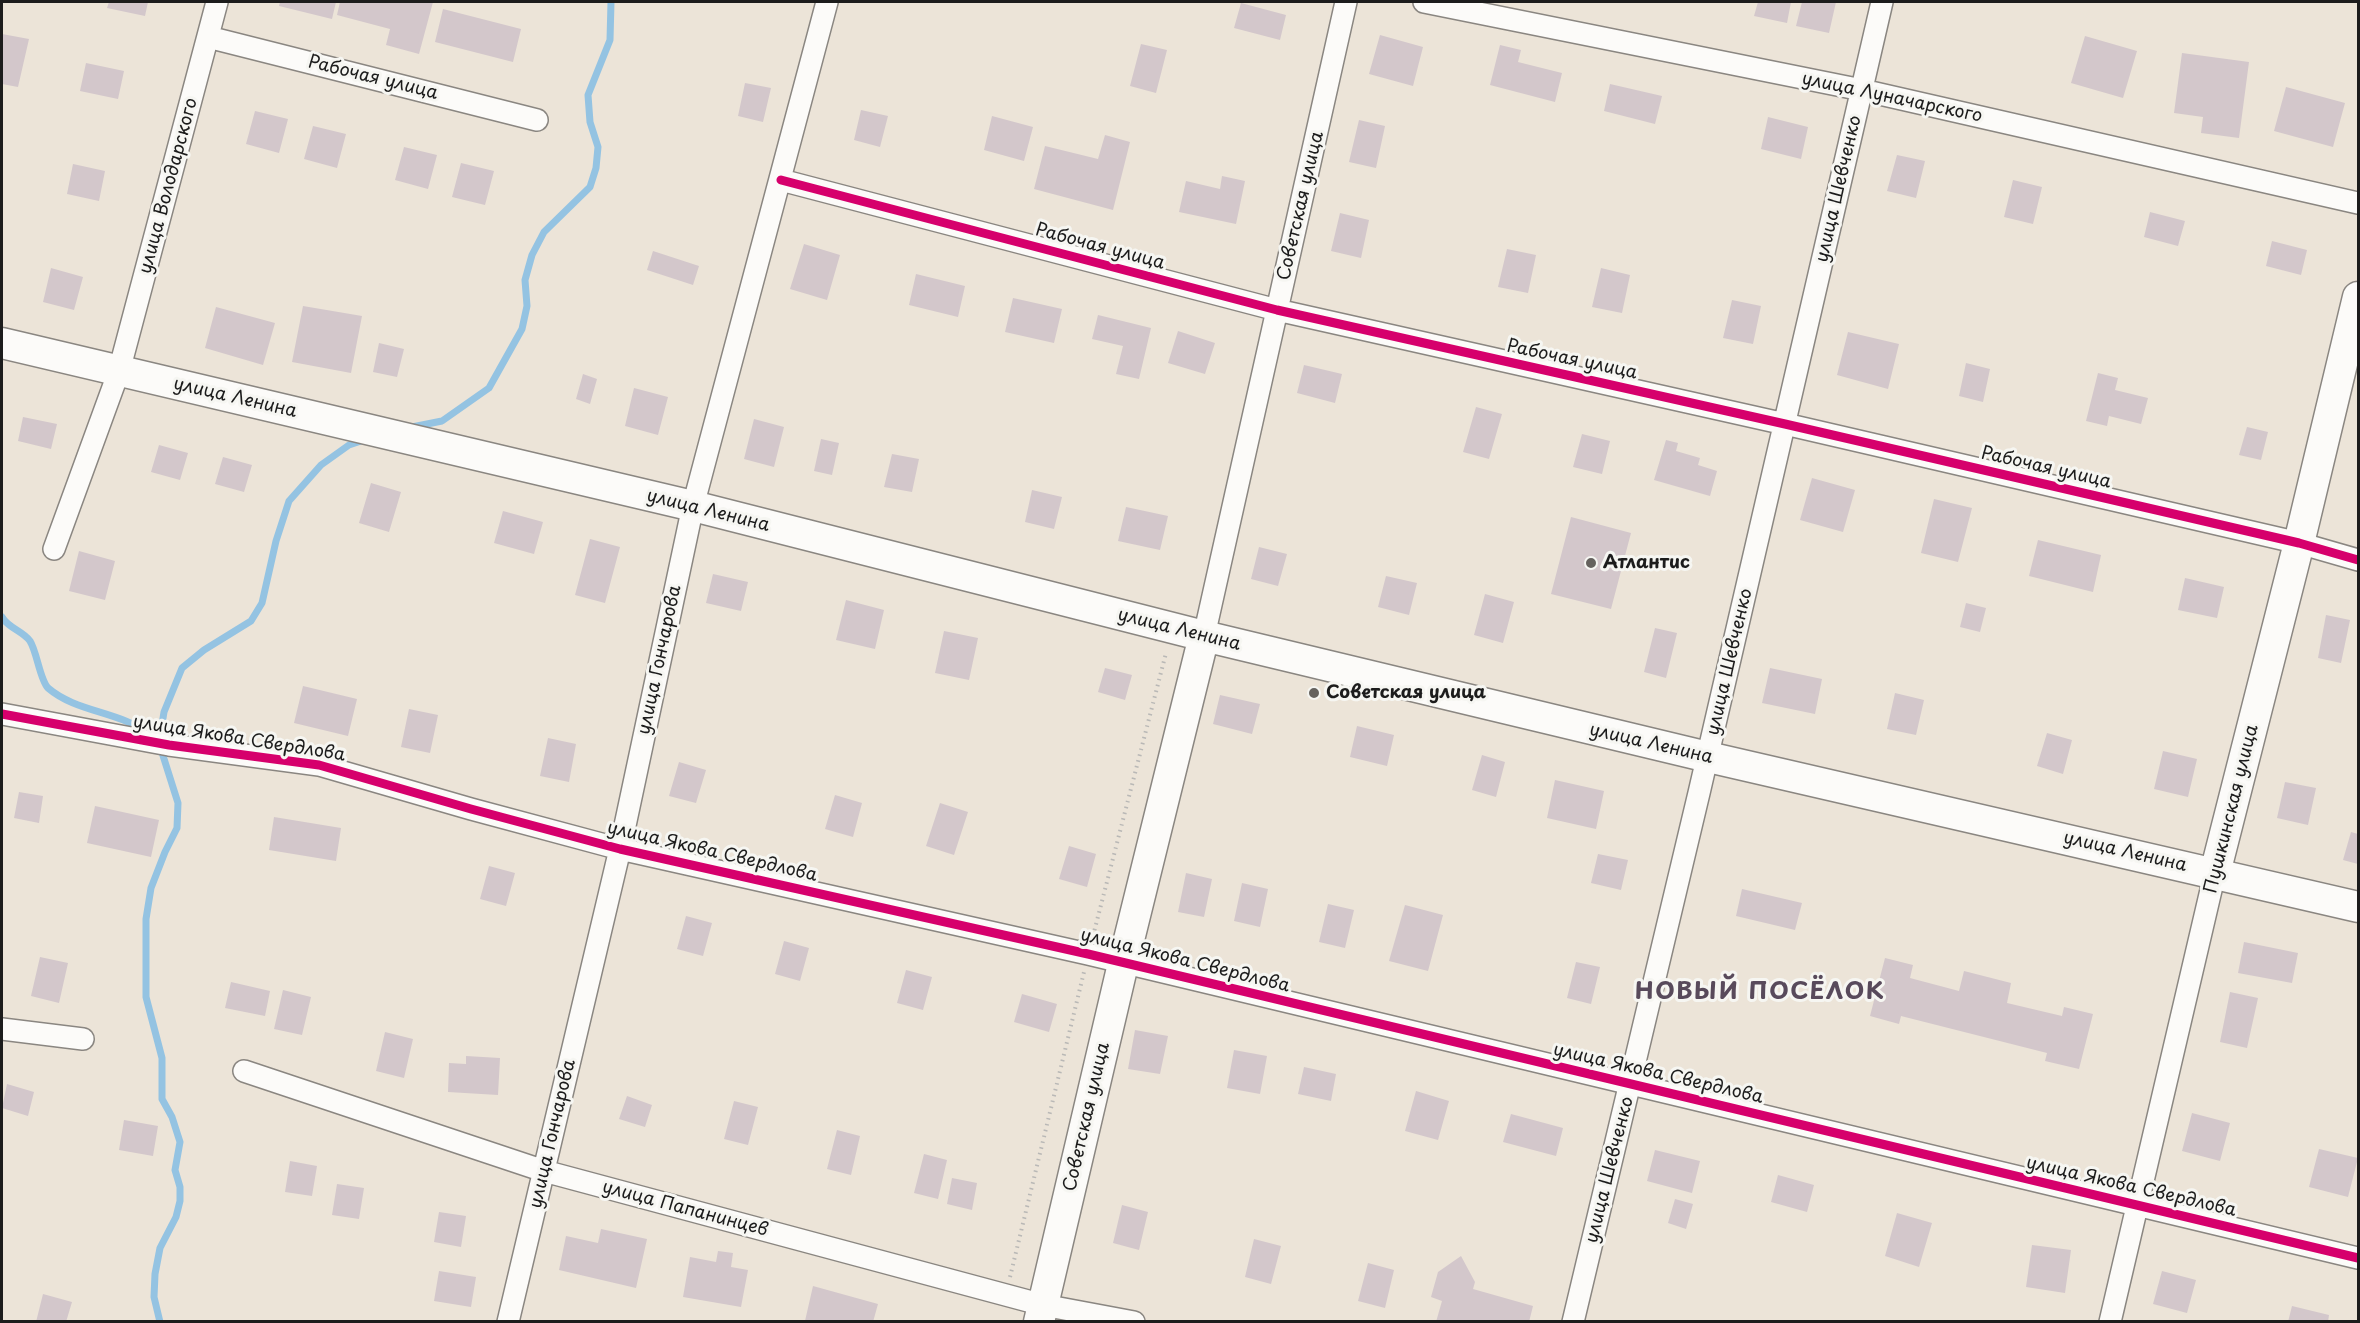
<!DOCTYPE html>
<meta charset="utf-8">
<style>
body{margin:0}
#map{position:relative;width:2360px;height:1323px;overflow:hidden;background:#ece4d8;font-family:"Playpen Sans",sans-serif}
canvas{display:block}
.frame{position:absolute;inset:0;border:3px solid #1c1c1c;pointer-events:none}
</style>
<div id="map">
<canvas width="2360" height="1323"></canvas>
<div class="frame"></div>
</div>
<script>
const context = document.querySelector('canvas').getContext('2d');
context.lineJoin = 'round';
function strokePath(path, color, width, dash) { context.strokeStyle = color; context.lineWidth = width; context.lineCap = dash ? 'butt' : 'round'; context.setLineDash(dash || []); context.stroke(path); }
function paint(path, color) { context.fillStyle = color; context.fill(path, 'evenodd'); }
function write(font, color, halo, rows, align = 'center') {
  context.font = font + ' "Playpen Sans",sans-serif'; context.lineWidth = 6; context.setLineDash([]); context.textBaseline = 'middle'; context.strokeStyle = halo; context.fillStyle = color; for (const [text, x, y, turn = 0] of rows) {
    context.save(); context.translate(x, y); context.rotate((+turn || 0) * Math.PI / 180); context.textAlign = isNaN(turn) ? turn : align; if (halo) context.strokeText(text, 0, 0); context.fillText(text, 0, 0); context.restore();
  }
}
const stream = new Path2D(`
 M412,427L442,421L489,388L522,329L527,306L525,280L532,255L544,232L590,187L596,168L598,147L590,122L588,95L610,40L611,2
 M2,617C8,628 23,631 30,641C37,652 40,680 48,688C77,713 121,711 150,735
 M160,1322L154,1297L155,1274L160,1248L176,1217L180,1201V1187L175,1170L180,1142L172,1117L162,1099V1058L146,997V919L151,888L165,852L177,828L178,803L159,743L164,712L182,668L204,650L251,621L262,603L276,541L289,501L321,465L349,445L364,440`);
const building = new Path2D(`
 M109,2H148L145,16L107,8Z
 M280,2H336L332,19L279,6Z
 M340,2H433L419,54L386,45L390,29L337,15Z
 M1758,2H1791L1787,23L1754,16Z
 M1802,2H1836L1829,33L1796,26Z
 M1241,3L1286,15L1280,40L1234,28Z
 M443,9L521,29L513,62L435,42Z
 M2,34L29,39L18,87L2,84Z
 M1380,35L1423,47L1413,86L1369,74Z
 M2085,36L2137,51L2123,98L2071,83Z
 M1141,44L1167,50L1156,93L1130,86Z
 M1500,45L1521,50L1518,62L1562,73L1555,102L1490,85Z
 M2182,53L2249,62L2239,138L2201,133L2203,117L2174,113Z
 M86,63L124,71L118,99L80,91Z
 M745,83L771,88L763,122L738,116Z
 M1610,84L1662,96L1655,124L1604,111Z
 M2286,87L2345,103L2333,147L2274,131Z
 M861,110L888,116L880,147L854,140Z
 M255,111L288,119L279,153L246,144Z
 M992,116L1033,127L1024,161L984,150Z
 M1768,117L1808,127L1801,159L1761,149Z
 M1359,120L1385,126L1376,168L1349,162Z
 M313,126L346,134L337,168L304,159Z
 M1105,135L1130,142L1113,210L1034,189L1045,146L1098,159Z
 M404,147L437,155L428,189L395,180Z
 M1897,155L1925,161L1916,198L1887,191Z
 M461,163L494,171L485,205L452,197Z
 M73,164L105,171L99,201L67,194Z
 M1222,176L1245,181L1236,224L1179,212L1186,181L1220,189Z
 M2013,180L2042,187L2033,224L2004,217Z
 M2150,212L2185,221L2178,246L2144,237Z
 M1340,213L1369,220L1361,258L1331,251Z
 M2272,241L2307,250L2301,275L2266,266Z
 M804,244L840,255L827,300L790,289Z
 M1507,249L1536,255L1528,293L1498,287Z
 M653,251L699,266L693,285L647,270Z
 M51,268L83,277L74,310L43,302Z
 M1601,268L1630,275L1622,313L1592,307Z
 M916,274L965,286L958,317L909,305Z
 M1013,298L1062,309L1054,343L1005,332Z
 M1732,300L1761,306L1753,344L1723,338Z
 M303,306L362,316L351,373L292,362Z
 M216,307L275,323L263,365L205,348Z
 M1098,315L1151,328L1139,379L1116,374L1123,346L1092,339Z
 M1178,331L1215,343L1205,374L1168,363Z
 M1848,332L1899,344L1888,389L1837,375Z
 M379,343L404,349L397,377L373,372Z
 M1966,363L1990,369L1983,402L1959,396Z
 M1304,365L1342,374L1335,403L1297,393Z
 M2098,373L2118,378L2115,390L2148,398L2141,424L2109,416L2107,426L2086,421Z
 M583,374L597,379L590,404L576,399Z
 M634,388L668,397L658,435L625,426Z
 M1476,407L1502,414L1489,459L1463,452Z
 M23,417L57,424L51,449L18,441Z
 M754,419L784,427L774,467L744,459Z
 M2247,427L2268,432L2261,460L2239,455Z
 M1582,434L1610,441L1602,474L1573,467Z
 M821,439L839,443L832,475L814,471Z
 M1666,440L1678,443L1676,451L1700,458L1698,465L1717,471L1710,496L1654,480Z
 M159,445L188,453L180,480L151,472Z
 M892,454L919,459L912,492L884,487Z
 M223,457L252,465L244,492L215,484Z
 M1812,478L1855,490L1843,532L1800,520Z
 M371,483L401,492L389,532L359,523Z
 M1032,490L1062,497L1054,529L1025,522Z
 M1934,499L1972,508L1958,562L1921,553Z
 M1126,507L1168,516L1160,550L1118,541Z
 M503,511L543,522L534,554L494,543Z
 M1571,517L1631,533L1611,609L1551,594Z
 M590,539L620,547L605,603L575,595Z
 M2038,540L2101,555L2093,592L2029,576Z
 M1259,547L1287,554L1278,586L1251,579Z
 M79,551L115,561L105,600L69,591Z
 M713,574L748,582L741,611L706,603Z
 M1386,576L1417,583L1409,615L1378,607Z
 M2185,578L2224,587L2217,618L2178,610Z
 M1485,594L1514,602L1503,643L1474,635Z
 M846,600L884,610L875,649L836,640Z
 M1966,603L1986,608L1980,632L1960,627Z
 M2326,615L2350,620L2341,663L2318,658Z
 M1655,628L1677,633L1666,678L1644,672Z
 M944,631L978,638L969,680L935,673Z
 M1105,668L1132,675L1125,700L1098,692Z
 M1770,668L1822,679L1815,714L1762,703Z
 M303,686L357,699L348,736L294,723Z
 M1895,693L1924,700L1916,735L1887,729Z
 M1220,695L1260,704L1252,734L1213,724Z
 M409,709L438,715L430,753L401,747Z
 M1357,726L1394,735L1387,766L1350,757Z
 M2047,733L2072,740L2063,774L2037,766Z
 M548,738L576,744L569,782L540,776Z
 M2163,751L2197,759L2188,797L2154,789Z
 M1482,755L1505,762L1496,797L1472,790Z
 M679,762L706,770L696,803L669,796Z
 M1555,780L1604,791L1596,829L1547,818Z
 M2285,782L2316,788L2308,825L2277,818Z
 M19,792L43,796L39,823L14,818Z
 M835,795L862,803L853,837L825,829Z
 M940,803L968,812L954,855L926,846Z
 M95,806L159,820L151,857L87,843Z
 M274,817L341,828L336,861L269,850Z
 M2351,832L2358,834V864L2343,860Z
 M1069,846L1096,854L1087,887L1059,879Z
 M1598,854L1628,860L1621,890L1591,883Z
 M489,866L515,873L506,906L480,899Z
 M1186,873L1212,879L1204,917L1178,912Z
 M1242,883L1268,889L1260,927L1234,921Z
 M1742,889L1802,903L1795,930L1736,916Z
 M1328,904L1354,910L1345,948L1319,942Z
 M1405,905L1443,915L1428,971L1389,961Z
 M686,916L712,923L703,956L677,949Z
 M784,941L809,948L800,981L775,974Z
 M2244,942L2298,953L2292,983L2238,973Z
 M40,957L68,963L59,1003L31,996Z
 M1885,958L1913,965L1910,978L1959,991L1964,971L2011,983L2007,1003L2062,1016L2064,1007L2093,1014L2079,1069L2045,1061L2047,1053L1901,1016L1899,1024L1870,1016Z
 M1576,962L1600,967L1591,1004L1567,998Z
 M906,970L932,977L923,1010L897,1003Z
 M231,982L270,991L265,1016L225,1008Z
 M283,990L311,997L302,1035L274,1029Z
 M2230,992L2258,998L2247,1048L2220,1042Z
 M1022,994L1057,1004L1049,1032L1014,1022Z
 M1135,1030L1168,1036L1160,1074L1128,1069Z
 M385,1032L413,1039L404,1078L376,1071Z
 M1234,1050L1267,1056L1260,1094L1227,1088Z
 M466,1056L500,1058L498,1095L448,1092L449,1063L466,1064Z
 M1304,1067L1336,1074L1331,1101L1298,1094Z
 M7,1084L34,1092L28,1116L2,1108Z
 M1416,1091L1449,1101L1438,1140L1405,1131Z
 M627,1096L652,1105L645,1127L619,1119Z
 M734,1101L758,1107L748,1145L724,1139Z
 M2192,1113L2230,1123L2220,1161L2182,1151Z
 M1511,1114L1563,1128L1556,1156L1503,1142Z
 M124,1120L158,1126L153,1156L119,1150Z
 M837,1130L860,1136L851,1175L827,1169Z
 M2319,1149L2358,1158L2348,1197L2309,1187Z
 M1655,1150L1700,1161L1692,1193L1647,1181Z
 M924,1154L947,1160L938,1199L914,1193Z
 M290,1161L317,1166L312,1196L285,1192Z
 M1778,1175L1814,1185L1807,1212L1771,1202Z
 M952,1178L977,1183L972,1210L947,1204Z
 M337,1184L364,1188L359,1219L332,1215Z
 M1675,1199L1693,1204L1686,1229L1668,1223Z
 M1122,1205L1148,1212L1139,1250L1113,1243Z
 M439,1212L466,1216L461,1247L434,1242Z
 M1897,1213L1932,1223L1919,1267L1885,1256Z
 M601,1229L647,1239L636,1288L559,1270L566,1236L598,1243Z
 M1254,1239L1281,1246L1271,1284L1245,1277Z
 M2032,1245L2071,1250L2065,1293L2026,1287Z
 M718,1251L733,1253L731,1267L748,1270L741,1307L683,1297L690,1257L716,1262Z
 M1461,1256L1475,1282L1473,1289L1533,1306L1529,1322H1436L1442,1301L1431,1297L1438,1272Z
 M1368,1263L1394,1270L1385,1308L1358,1301Z
 M439,1271L476,1277L471,1307L434,1301Z
 M2162,1271L2196,1280L2187,1313L2153,1304Z
 M813,1286L878,1304L873,1322L805,1321Z
 M43,1294L72,1302L66,1322H36Z
 M2292,1306L2329,1315L2328,1322H2288Z`);
const path = new Path2D(`
 M1093,936L1166,653
 M1010,1277L1084,972`);
const street = new Path2D(`
 M1424,2L1862,90L2358,203
 M208,37L537,120
 M781,180L1277,310L1785,424L2299,543L2358,560
 M54,549L119,371L217,2
 M1204,636L1346,2
 M2,714L169,745L319,765L471,809L620,849L1088,954L2358,1258
 M2,1029L83,1039
 M244,1071L544,1171L1043,1305L1134,1322
 M508,1322L620,849L693,506L827,2
 M1573,1322L1699,793L1882,2
 M2110,1322L2215,873`);
const secondary = new Path2D(`
 M2,343L693,506L1204,636L1708,757L2358,907
 M2215,873L2299,543L2358,297
 M1039,1322L1123,964L1204,636`);
const cycleway = new Path2D(`
 M781,180L1277,310L1785,424L2299,543L2358,560
 M2,714L169,745L319,765L471,809L620,849L1088,954L2358,1258`);
const markers = [
 [1591,563,6,"#65625e"],
 [1314,693,6,"#65625e"]
];
const streetNames = [
 ["Рабочая улица",373,78,14],
 ["улица Луначарского",1892,98,12],
 ["улица Володарского",169,186,-75],
 ["улица Шевченко",1839,189,-77],
 ["Советская улица",1301,206,-77],
 ["Рабочая улица",1100,247,15],
 ["Рабочая улица",1572,360,12],
 ["улица Ленина",235,398,13],
 ["Рабочая улица",2046,468,13],
 ["улица Ленина",708,511,14],
 ["улица Ленина",1179,630,14],
 ["улица Гончарова",660,660,-78],
 ["улица Шевченко",1730,662,-77],
 ["улица Якова Свердлова",239,739,9],
 ["улица Ленина",1651,744,13],
 ["Пушкинская улица",2232,809,-76],
 ["улица Якова Свердлова",712,852,13],
 ["улица Ленина",2125,852,13],
 ["улица Якова Свердлова",1185,961,14],
 ["улица Якова Свердлова",1658,1074,13],
 ["Советская улица",1087,1117,-77],
 ["улица Гончарова",553,1134,-77],
 ["улица Шевченко",1610,1170,-76],
 ["улица Якова Свердлова",2131,1187,13],
 ["улица Папанинцев",685,1209,15]
];
const poiNames = [
 ["Атлантис",1603,563],
 ["Советская улица",1326,693]
];
const districtNames = [
 ["НОВЫЙ ПОСЁЛОК",1760,992]
];
strokePath(stream, '#94c3e2', 7);
paint(building, '#d3c7cb');
strokePath(street, '#8a8681', 24);
strokePath(secondary, '#8a8681', 33);
strokePath(path, '#b9b8b6', 4, [1.5, 4.5]);
strokePath(street, '#fcfbf9', 21);
strokePath(secondary, '#fcfbf9', 30);
strokePath(cycleway, '#d6006c', 9);
for (const [x, y, r, color] of markers) { const dot = new Path2D(); dot.arc(x, y, r, 0, 2 * Math.PI); context.fillStyle = color; context.fill(dot); strokePath(dot, '#f6f6f2', 2); }
write('18px', '#1c1c1c', '#f6f6f2', streetNames);
write('bold 18px', '#1c1c1c', '#f6f6f2', poiNames, 'left');
context.letterSpacing = '1.5px';
write('bold 24px', '#584a5b', '#f6f6f2', districtNames);
context.letterSpacing = '0px';
</script>
